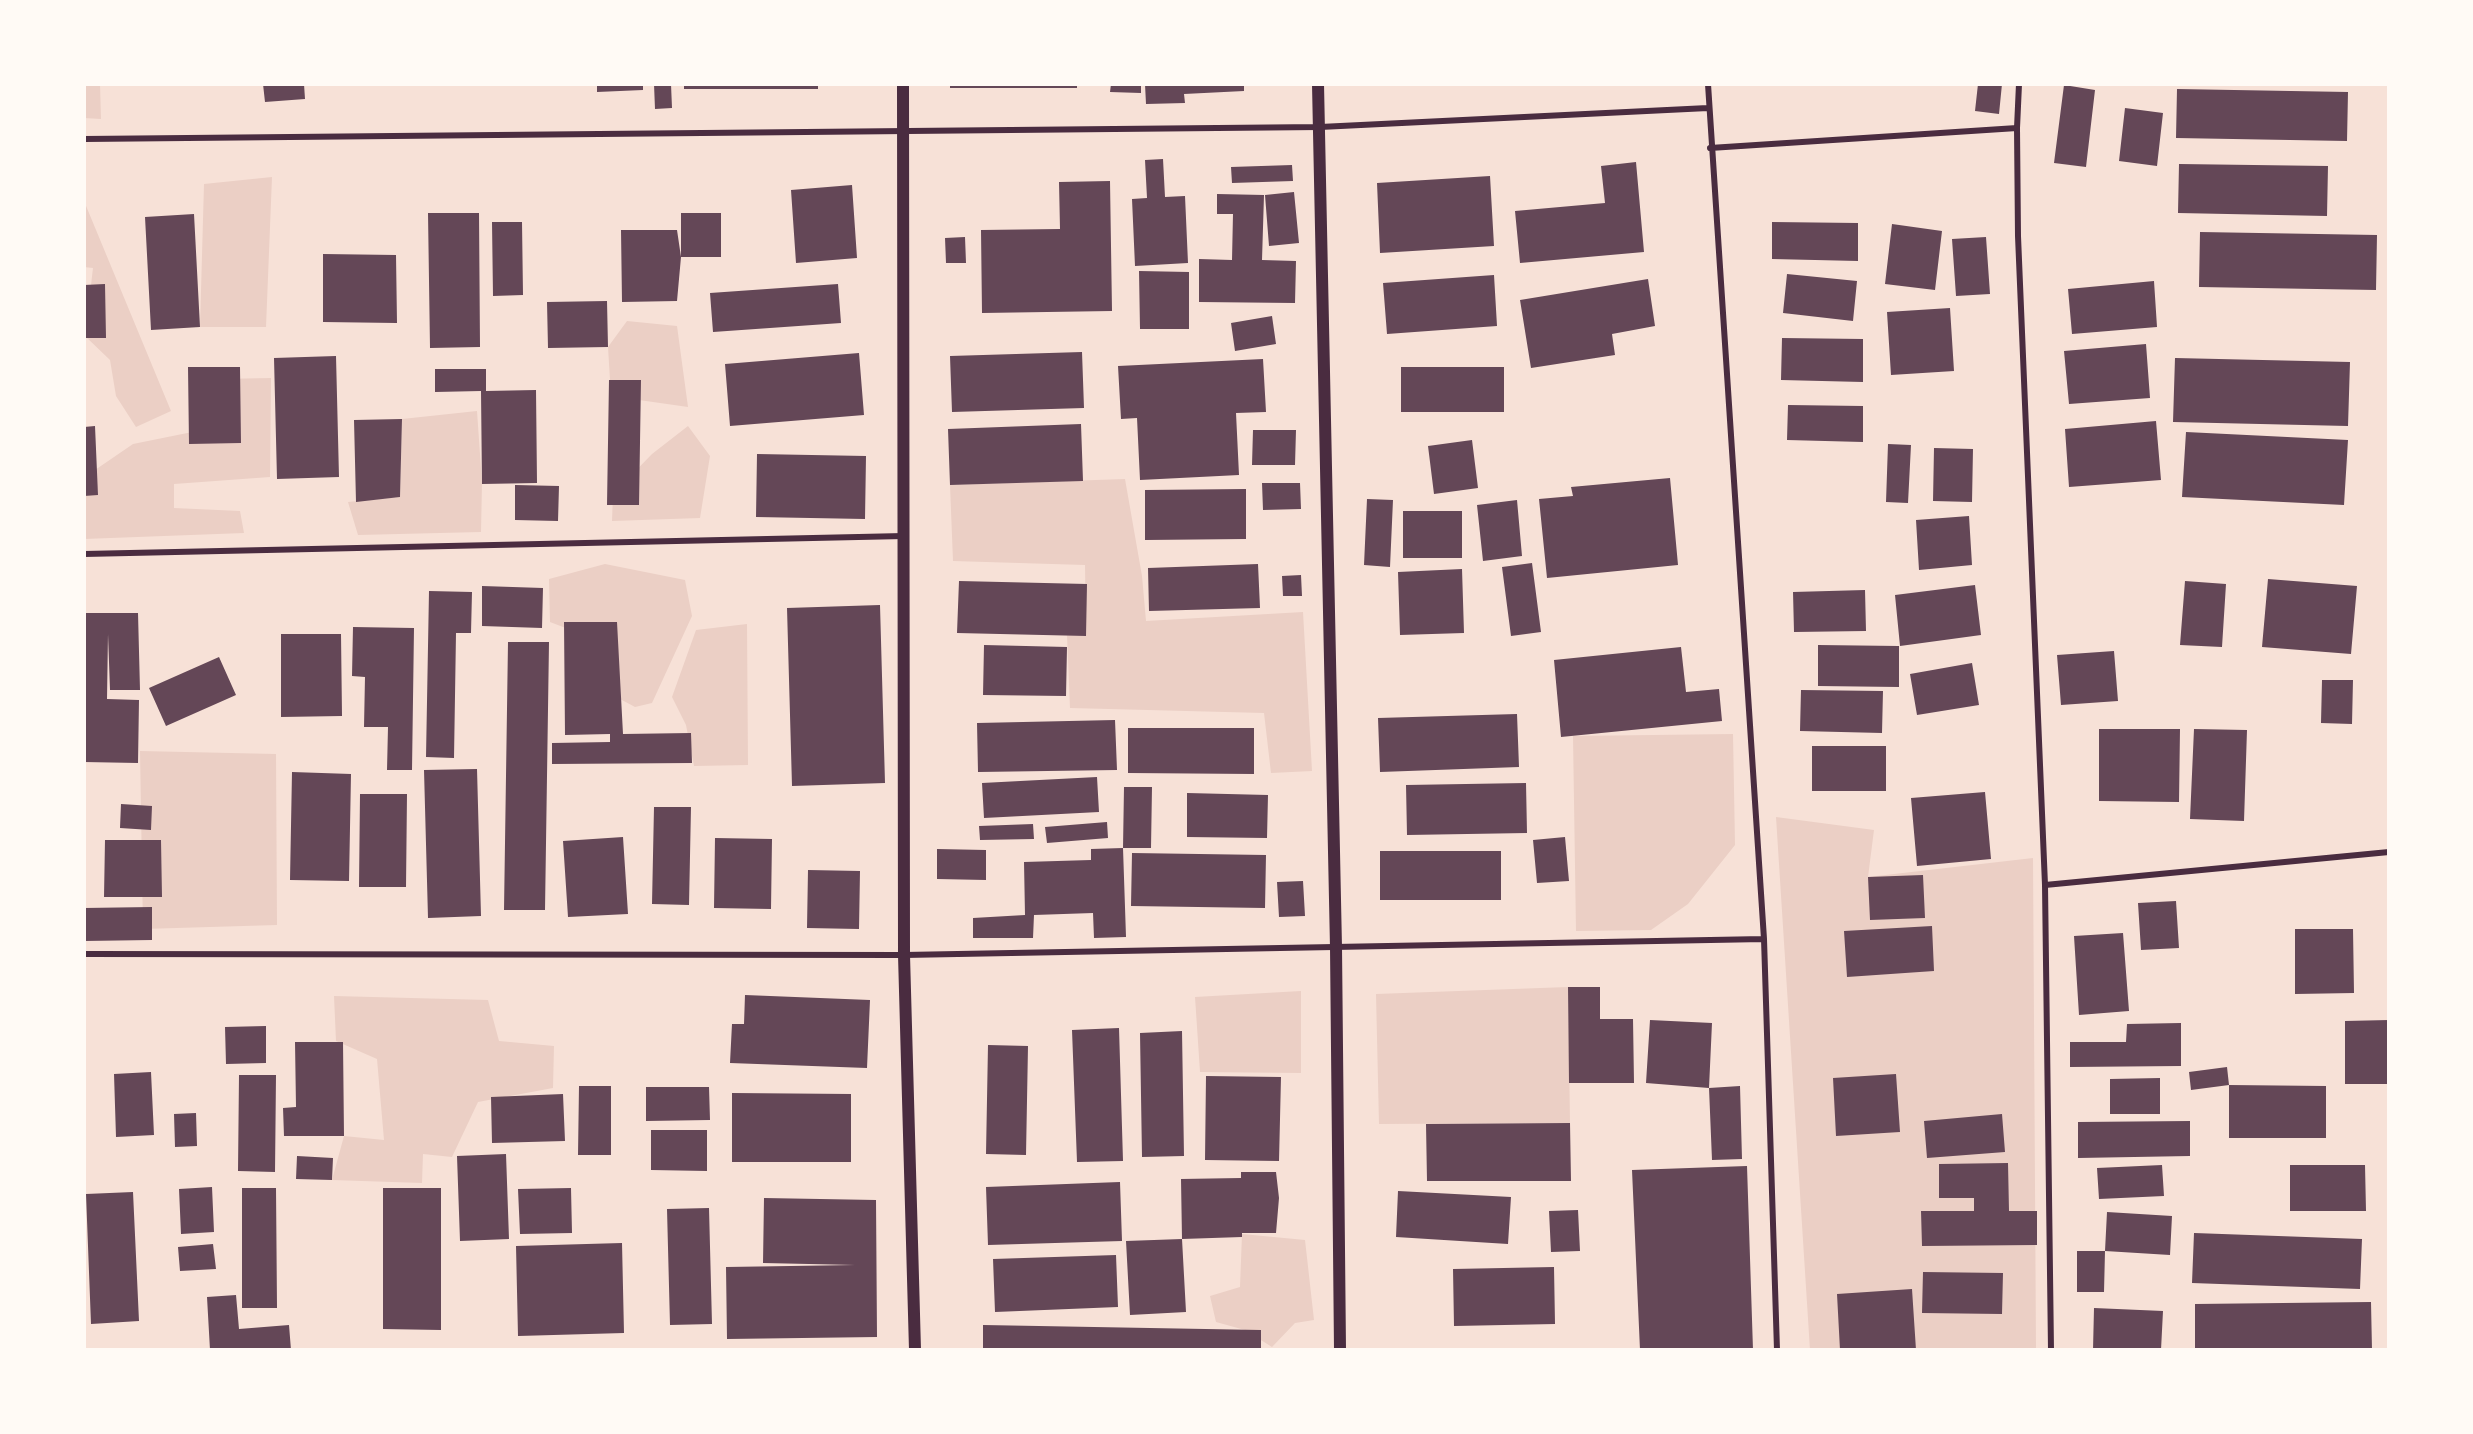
<!DOCTYPE html>
<style>
body{margin:0}
#map{position:relative;width:2473px;height:1434px;overflow:hidden;background:#f7e1d7;font-family:"DejaVu Sans",sans-serif}
canvas{display:block}
.frame{position:absolute;inset:0;border:86px solid #fffaf5;pointer-events:none}
</style>
<div id="map">
<canvas width="2473" height="1434"></canvas>
<div class="frame"></div>
</div>
<script>
const context = document.querySelector('canvas').getContext('2d');
context.lineJoin = 'round';
function paint(path, color) { context.fillStyle = color; context.fill(path, 'evenodd'); }
function strokePath(path, color, width, dash) { context.strokeStyle = color; context.lineWidth = width; context.lineCap = dash ? 'butt' : 'round'; context.setLineDash(dash || []); context.stroke(path); }
const green = new Path2D(`
 M84,84H100L101,119L84,118Z
 M272,177L266,327H200L204,184Z
 M84,201L171,411L136,427L116,396L110,360L85,336L93,268L84,267Z
 M627,321L677,326L688,407L611,396L608,347Z
 M271,378L270,477L174,484V508L240,511L244,533L84,539V494L98,495L95,470L133,444L217,427L220,379Z
 M477,411L482,483L481,532L358,535L348,502L400,497L402,419Z
 M688,426L710,456L700,518L612,521L613,494L652,454Z
 M1125,479L1142,576L1146,621L1303,612L1312,771L1271,773L1264,713L1070,708L1067,635L1086,636L1085,565L953,561L950,485Z
 M605,564L685,580L692,616L652,703L635,707L607,692L605,643L550,622L549,579Z
 M747,624L748,765L694,766L686,725L672,697L696,630Z
 M1733,734L1735,845L1688,904L1651,930L1576,931L1573,736Z
 M140,751L276,754L277,925L143,929Z
 M1776,817L1874,830L1868,877L2033,858L2036,1350H1810Z
 M1568,987L1570,1123L1379,1124L1376,994Z
 M1301,991V1073L1200,1072L1195,997Z
 M334,996L488,1000L499,1041L554,1046L553,1088L478,1102L452,1157L423,1154L422,1183L332,1180L344,1136L384,1140L377,1059L336,1041Z
 M1242,1234L1305,1240L1314,1320L1295,1323L1272,1347L1245,1330L1216,1322L1210,1296L1240,1287Z`);
const building = new Path2D(`
 M263,84H304L305,99L265,102Z
 M597,84H643V90L597,92Z
 M654,84H671L672,108L655,109Z
 M684,84H818V89H684Z
 M950,84H1077V88H950Z
 M1111,84H1141V93L1110,92Z
 M1145,84H1244V91L1184,94L1185,103L1146,104Z
 M1978,84H2002L1999,114L1975,111Z
 M2064,85L2095,90L2086,167L2054,163Z
 M2177,89L2348,92L2347,141L2176,138Z
 M2125,108L2163,113L2157,166L2119,161Z
 M1163,159L1165,197L1185,196L1188,263L1135,266L1132,199L1147,198L1145,160Z
 M1636,162L1644,252L1520,263L1515,211L1605,203L1601,166Z
 M2179,164L2328,166L2327,216L2178,213Z
 M1292,165L1293,181L1232,183L1231,167Z
 M1490,176L1494,246L1380,253L1377,183Z
 M1110,181L1112,311L982,313L981,230L1060,229L1059,182Z
 M852,185L857,258L796,263L791,190Z
 M1294,192L1299,243L1269,246L1265,195Z
 M1217,194L1264,195L1262,260L1296,261L1295,303L1199,302V259L1232,260L1233,214H1217Z
 M428,213H479L480,347L430,348Z
 M681,213H721V257H681Z
 M194,214L200,327L151,330L145,217Z
 M492,222H522L523,295L493,296Z
 M1772,222L1858,223V261L1772,259Z
 M1892,224L1942,231L1935,290L1885,284Z
 M621,230H677L681,257L677,301L622,302Z
 M2200,232L2377,235L2376,290L2199,287Z
 M965,237L966,263H946L945,238Z
 M1986,237L1990,294L1956,296L1952,239Z
 M323,254L396,255L397,323L323,322Z
 M1139,271L1189,272V329H1140Z
 M1787,274L1857,281L1853,321L1783,313Z
 M1494,275L1497,326L1387,334L1383,283Z
 M1648,279L1655,326L1612,334L1615,355L1531,368L1520,300Z
 M2154,281L2157,327L2072,334L2068,289Z
 M105,284L106,338H84V285Z
 M838,284L841,323L713,332L710,293Z
 M607,301L608,347L548,348L547,302Z
 M1950,308L1954,371L1891,375L1887,312Z
 M1272,316L1276,344L1235,351L1231,323Z
 M1782,338L1863,339V382L1781,380Z
 M2146,344L2150,398L2069,404L2064,351Z
 M1082,352L1084,408L952,412L950,356Z
 M859,353L864,415L730,426L725,364Z
 M336,356L339,477L277,479L274,358Z
 M2175,358L2350,362L2348,426L2173,422Z
 M1263,359L1266,412L1236,413L1239,475L1140,480L1137,418L1121,419L1118,366Z
 M188,367H240L241,443L189,444Z
 M1401,367H1504V412H1401Z
 M435,369H486V391L536,390L537,483L482,484L481,391L435,392Z
 M609,380H641L639,505H607Z
 M1788,405L1863,406V442L1787,440Z
 M402,419L400,497L356,502L354,420Z
 M2156,421L2161,480L2069,487L2065,429Z
 M1081,424L1083,481L950,485L948,429Z
 M95,426L98,495L84,496V427Z
 M1253,430H1296L1295,465H1252Z
 M2186,432L2348,440L2344,505L2182,497Z
 M1472,440L1478,488L1434,494L1428,446Z
 M1888,444L1911,445L1908,503L1886,502Z
 M1934,448L1973,449L1972,502L1933,501Z
 M757,454L866,456L865,519L756,517Z
 M1670,478L1678,565L1547,578L1539,499L1573,496L1571,487Z
 M1262,483H1300L1301,509L1263,510Z
 M515,485L559,486L558,521L515,520Z
 M1246,489V539L1145,540V490Z
 M1367,499L1393,500L1390,567L1364,565Z
 M1517,500L1522,556L1483,561L1477,505Z
 M1403,511H1462V558H1403Z
 M1969,516L1972,565L1919,570L1916,520Z
 M1532,563L1541,632L1511,636L1502,567Z
 M1258,564L1260,608L1149,611L1148,568Z
 M1462,569L1464,633L1400,635L1398,572Z
 M1301,575L1302,596H1283L1282,576Z
 M2268,579L2357,586L2351,654L2262,647Z
 M959,581L1087,584L1086,636L957,633Z
 M2185,581L2226,584L2222,647L2180,645Z
 M1975,585L1981,635L1900,646L1895,595Z
 M482,586L543,588L542,628L482,626Z
 M1865,590L1866,631L1794,632L1793,592Z
 M429,591L472,592L471,633H456L454,758L426,757Z
 M880,605L885,783L792,786L787,608Z
 M84,613H138L140,690H110L108,634L107,699L139,700L138,763L84,762Z
 M564,622H617L623,734L691,733L692,763L552,764V743L610,742V734L565,735Z
 M353,627L414,628L412,770H387L388,727H364L365,677L352,676Z
 M281,634H341L342,716L281,717Z
 M508,642H549L545,910H504Z
 M984,645L1067,647L1066,696L983,695Z
 M1818,645L1899,646V687L1818,686Z
 M1681,647L1686,692L1719,689L1722,721L1561,737L1554,660Z
 M2114,651L2118,701L2061,705L2057,655Z
 M219,657L236,695L166,726L149,688Z
 M1972,663L1979,705L1917,715L1910,674Z
 M2322,680H2353L2352,724L2321,723Z
 M1801,690L1883,691L1882,733L1800,731Z
 M1517,714L1519,767L1380,772L1378,718Z
 M1115,720L1117,770L978,772L977,723Z
 M1128,728H1254V774L1128,773Z
 M2099,729H2180L2179,802L2099,801Z
 M2194,729L2247,730L2244,821L2190,819Z
 M1812,746H1886V791H1812Z
 M477,769L481,916L428,918L424,770Z
 M292,772L351,774L349,881L290,880Z
 M1097,777L1099,812L984,818L982,783Z
 M1526,783L1527,833L1407,835L1406,785Z
 M1124,787H1152L1151,848H1123Z
 M1985,792L1991,859L1917,866L1911,798Z
 M1187,793L1268,795L1267,838L1187,837Z
 M360,794H407L406,887H359Z
 M121,804L152,806L151,830L120,828Z
 M654,807H691L689,905L652,904Z
 M1107,822L1108,838L1047,843L1045,827Z
 M1033,824L1034,839L980,840L979,826Z
 M623,837L628,914L568,917L563,841Z
 M1565,837L1569,881L1537,883L1533,840Z
 M715,838L772,839L771,909L714,908Z
 M105,840H161L162,897H104Z
 M1123,848L1126,937L1094,938L1093,913L1034,915L1033,938H973V918L1025,915L1024,862L1091,860V849Z
 M937,849L986,850V880L937,879Z
 M1380,851H1501V900H1380Z
 M1132,853L1266,855L1265,908L1131,906Z
 M808,870L860,871L859,929L807,928Z
 M1923,875L1925,918L1870,920L1868,877Z
 M1303,881L1305,916L1279,917L1277,882Z
 M2176,901L2179,948L2141,950L2138,903Z
 M152,907V940L84,941V908Z
 M1932,926L1934,971L1847,977L1844,931Z
 M2295,929H2353L2354,993L2295,994Z
 M2123,933L2129,1011L2079,1015L2074,936Z
 M1568,987H1600V1019H1633L1634,1083H1569Z
 M745,995L870,1000L867,1068L730,1063L732,1024H744Z
 M1650,1020L1712,1023L1709,1088L1646,1083Z
 M2389,1020V1084H2345V1021Z
 M2181,1023V1066L2070,1067V1042H2126L2127,1024Z
 M266,1026V1063L226,1064L225,1027Z
 M1119,1028L1123,1161L1077,1162L1072,1030Z
 M1182,1031L1184,1156L1142,1157L1140,1033Z
 M295,1042H343L344,1136H284L283,1108L296,1107Z
 M988,1045L1028,1046L1026,1155L986,1154Z
 M2227,1067L2229,1085L2191,1090L2189,1072Z
 M151,1072L154,1135L116,1137L114,1074Z
 M1896,1074L1900,1132L1836,1136L1833,1078Z
 M239,1075H276L275,1172L238,1171Z
 M1206,1076L1281,1077L1279,1161L1205,1160Z
 M2160,1078V1114H2110V1079Z
 M2229,1085L2326,1086V1138H2229Z
 M579,1086H611V1155H578Z
 M1740,1086L1742,1159L1712,1160L1709,1088Z
 M646,1087H709L710,1120L646,1121Z
 M732,1093L851,1094V1162H732Z
 M563,1094L565,1141L492,1143L491,1097Z
 M196,1113L197,1146L175,1147L174,1114Z
 M2002,1114L2005,1152L1927,1158L1924,1121Z
 M2190,1121V1156L2078,1158V1122Z
 M1570,1123L1571,1181H1427L1426,1124Z
 M651,1130H707V1171L651,1170Z
 M506,1154L509,1239L460,1241L457,1156Z
 M297,1156L333,1158L332,1180L296,1179Z
 M2008,1163L2009,1211H2037V1245L1922,1246L1921,1211H1974V1198H1939V1164Z
 M2162,1165L2164,1196L2099,1199L2097,1168Z
 M2290,1165H2365L2366,1211H2290Z
 M1747,1166L1753,1350H1640L1632,1170Z
 M1241,1172H1276L1279,1198L1276,1233H1242V1237L1182,1239L1181,1179L1241,1178Z
 M1120,1182L1122,1241L988,1245L986,1187Z
 M212,1187L214,1232L181,1234L179,1189Z
 M242,1188H276L277,1308H242Z
 M383,1188H441V1330L383,1329Z
 M571,1188L572,1233L520,1234L518,1189Z
 M1398,1191L1511,1197L1508,1244L1396,1237Z
 M133,1192L139,1321L91,1324L86,1194Z
 M764,1198L876,1200L877,1337L727,1339L726,1267L855,1265L763,1263Z
 M709,1208L712,1324L670,1325L667,1209Z
 M1578,1210L1580,1251L1551,1252L1549,1211Z
 M2107,1212L2172,1216L2170,1255L2105,1251L2104,1292H2077V1251H2105Z
 M2194,1233L2362,1239L2360,1289L2192,1283Z
 M1182,1239L1186,1312L1130,1315L1126,1241Z
 M622,1243L624,1333L518,1336L516,1246Z
 M213,1244L216,1269L180,1271L178,1247Z
 M1116,1255L1118,1307L995,1312L993,1259Z
 M1554,1267L1555,1324L1454,1326L1453,1269Z
 M1923,1272L2003,1273L2002,1314L1922,1313Z
 M1912,1289L1916,1350H1840L1837,1294Z
 M236,1295L239,1329L289,1325L291,1350H210L207,1297Z
 M2371,1302L2372,1350H2195V1304Z
 M2094,1308L2163,1311L2161,1350H2093Z
 M983,1325L1261,1330V1350H983Z`);
const minor = new Path2D(`
 M1708,84L1764,939L1777,1350
 M2019,84L2017,128L2018,236L2045,885L2051,1350
 M84,139L1320,127L1708,108
 M1710,148L2017,128
 M84,554L904,536
 M2045,885L2389,852
 M84,954L904,955L1764,939`);
const secondary = new Path2D(`
 M903,84L904,955L915,1350
 M1318,84L1336,947L1340,1350`);
paint(green, '#ebcfc5');
paint(building, '#644757');
strokePath(minor, '#4a2c40', 6);
strokePath(secondary, '#4a2c40', 12);
</script>
